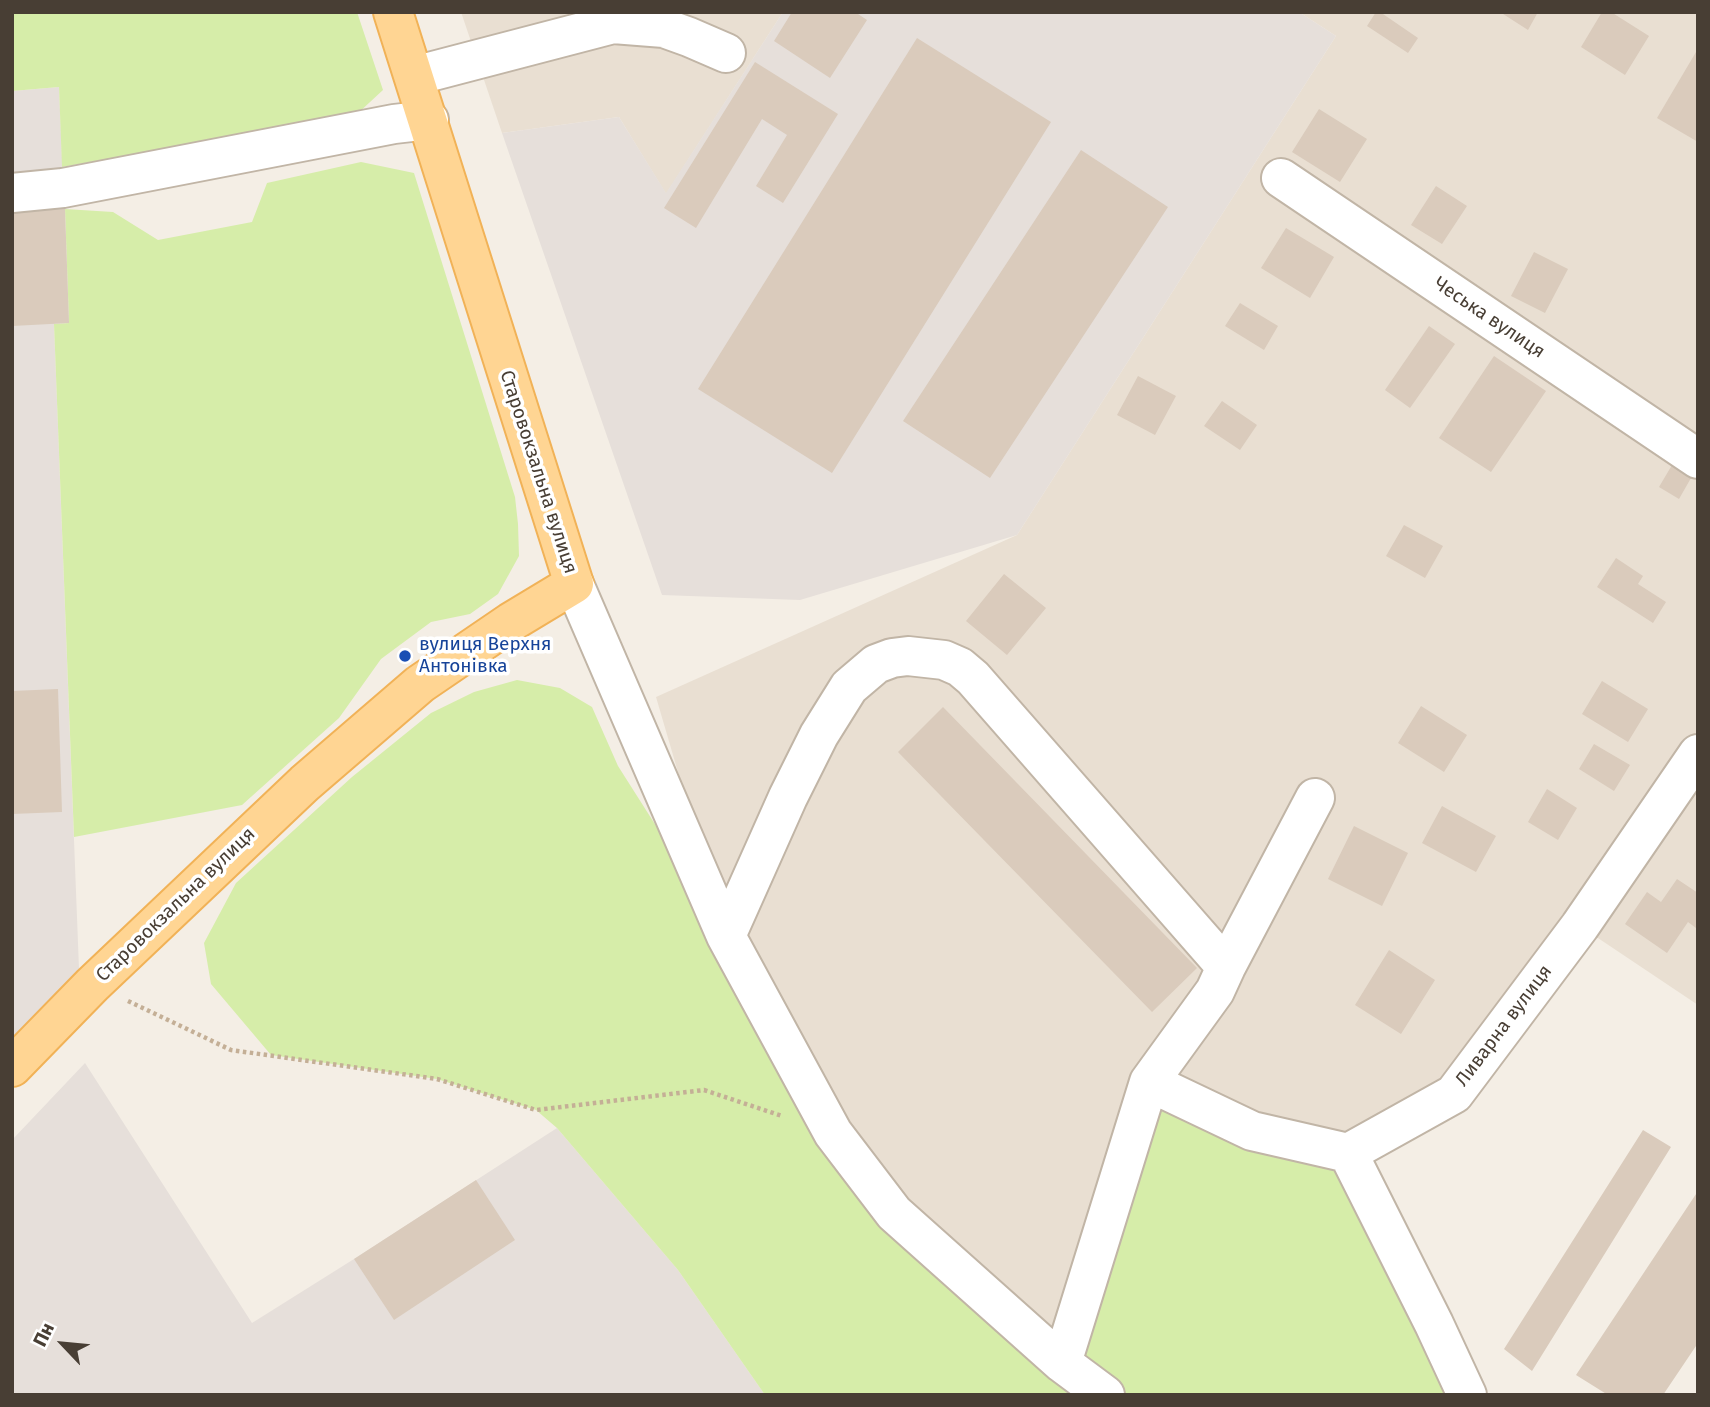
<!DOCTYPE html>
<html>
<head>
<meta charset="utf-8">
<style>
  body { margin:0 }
  #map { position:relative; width:1710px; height:1407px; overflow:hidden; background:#f4eee5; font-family:"Fira Sans",sans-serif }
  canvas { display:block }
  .frame { position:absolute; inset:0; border:14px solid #483e34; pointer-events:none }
  .north { position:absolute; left:28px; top:1309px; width:70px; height:70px; -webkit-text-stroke:5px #fff; paint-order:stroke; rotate:296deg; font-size:19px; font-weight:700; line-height:28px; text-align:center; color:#483e34 }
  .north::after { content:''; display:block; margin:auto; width:24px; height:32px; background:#483e34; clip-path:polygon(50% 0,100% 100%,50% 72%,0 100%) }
</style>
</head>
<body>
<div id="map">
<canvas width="1710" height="1407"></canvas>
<div class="frame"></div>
<div class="north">Пн</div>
</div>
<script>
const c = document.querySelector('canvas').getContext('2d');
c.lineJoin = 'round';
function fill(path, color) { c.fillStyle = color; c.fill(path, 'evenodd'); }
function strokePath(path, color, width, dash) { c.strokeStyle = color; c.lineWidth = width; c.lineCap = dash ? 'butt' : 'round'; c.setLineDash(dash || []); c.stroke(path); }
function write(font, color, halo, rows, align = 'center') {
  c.font = font + ' "Fira Sans",sans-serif'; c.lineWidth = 7; c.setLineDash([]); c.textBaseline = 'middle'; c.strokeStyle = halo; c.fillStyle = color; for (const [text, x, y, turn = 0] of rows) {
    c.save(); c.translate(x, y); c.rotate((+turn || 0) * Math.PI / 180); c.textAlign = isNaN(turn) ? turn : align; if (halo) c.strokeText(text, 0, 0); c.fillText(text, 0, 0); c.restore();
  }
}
const residential = new Path2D(`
  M 461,12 L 783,12 L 666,194 L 619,117 L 502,133 Z
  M 1299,12 L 1698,12 L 1698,1005 L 1580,926 L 1454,1094 L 1062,1363 L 894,1213 L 726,936 L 656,697 L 1017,535 L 1336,36 Z`);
const industrial = new Path2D(`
  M 783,12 L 1299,12 L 1336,36 L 1017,535 L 800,600 L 662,595 L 502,133 L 619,117 L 666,193 Z
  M 59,87 L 69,323 L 54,324 L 79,969 L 12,1046 L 12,91 Z
  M 85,1063 L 252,1323 L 354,1259 L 557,1128 L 678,1270 L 765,1395 L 12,1395 L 12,1140 Z`);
const green = new Path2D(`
  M 12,12 L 357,12 L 383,90 L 356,115 L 62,167 L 59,87 L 12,91 Z
  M 361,162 L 414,173 L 515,497 L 518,524 L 519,556 L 498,594 L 470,614 L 431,622 L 381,659 L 339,718 L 242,805 L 74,837 L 54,324 L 69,323 L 65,209 L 113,212 L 158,240 L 252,222 L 267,183 Z
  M 517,680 L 560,688 L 592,707 L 618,766 L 726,936 L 833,1133 L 1062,1363 L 1149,1082 L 1348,1153 L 1467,1395 L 765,1395 L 678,1270 L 557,1128 L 536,1110 L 437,1079 L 271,1055 L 211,984 L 204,943 L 236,883 L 352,777 L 431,713 L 474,692 Z`);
const building = new Path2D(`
  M 792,12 L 855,12 L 867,20 L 830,78 L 774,41 Z
  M 1376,12 L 1380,12 L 1418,38 L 1408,53 L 1367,26 Z
  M 1500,12 L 1538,12 L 1528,30 Z
  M 1602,12 L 1611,12 L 1649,36 L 1625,75 L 1581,47 Z
  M 917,38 L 1051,122 L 832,473 L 698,389 Z
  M 1696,52 L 1698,54 L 1698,142 L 1657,118 Z
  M 755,62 L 838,114 L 783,203 L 756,186 L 787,135 L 762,119 L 696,228 L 664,208 Z
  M 1319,109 L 1367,139 L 1340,182 L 1292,152 Z
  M 1081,150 L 1168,207 L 990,478 L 903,421 Z
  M 1436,186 L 1467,206 L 1442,244 L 1411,225 Z
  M 65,209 L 69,323 L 12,326 L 12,211 Z
  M 1286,228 L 1334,257 L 1310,298 L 1261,268 Z
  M 1534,252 L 1568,269 L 1545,313 L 1511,296 Z
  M 1240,303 L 1278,326 L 1264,350 L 1225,326 Z
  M 1429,326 L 1455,344 L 1410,408 L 1385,390 Z
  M 1494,356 L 1546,391 L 1491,472 L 1439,438 Z
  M 1138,376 L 1176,396 L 1155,435 L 1117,415 Z
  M 1222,401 L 1257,425 L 1240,450 L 1204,426 Z
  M 1675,460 L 1695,471 L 1679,499 L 1659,487 Z
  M 1404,525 L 1443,546 L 1425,578 L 1386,556 Z
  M 1616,558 L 1643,576 L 1638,584 L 1666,602 L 1653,623 L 1597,587 Z
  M 1004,574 L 1046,608 L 1007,655 L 966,621 Z
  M 1602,681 L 1648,709 L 1628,742 L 1582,714 Z
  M 58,689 L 62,812 L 12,814 L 12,691 Z
  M 1421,706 L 1467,735 L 1444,772 L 1398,743 Z
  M 943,707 L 1197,968 L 1152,1012 L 898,752 Z
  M 1594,744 L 1630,765 L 1614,791 L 1579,769 Z
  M 1547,789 L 1577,808 L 1558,840 L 1528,822 Z
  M 1442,806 L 1496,836 L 1476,872 L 1422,843 Z
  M 1354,826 L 1408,853 L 1382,906 L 1328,879 Z
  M 1677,879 L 1698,893 L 1698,926 L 1696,928 L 1688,922 L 1667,953 L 1625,924 L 1647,892 L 1661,902 Z
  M 1389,950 L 1435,980 L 1401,1034 L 1355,1005 Z
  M 1643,1130 L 1671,1147 L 1532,1371 L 1504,1349 Z
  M 476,1180 L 515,1240 L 394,1320 L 354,1259 Z
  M 1698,1191 L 1698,1343 L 1663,1395 L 1608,1395 L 1576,1375 Z`);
const path = new Path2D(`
  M 128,1001 L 231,1050 L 437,1079 L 536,1110 L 704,1090 L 782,1116`);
const minor = new Path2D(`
  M 414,76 L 613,24 L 664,28 L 689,37 L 726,53
  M 1281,178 L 1698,459
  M 12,193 L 63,188 L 394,124 L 429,120
  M 574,584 L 726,936 L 833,1133 L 894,1213 L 1062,1363 L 1105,1395
  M 726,936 L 788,797 L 819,735 L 849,687 L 876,664 L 892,658 L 908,656 L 944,660 L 960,667 L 973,678 L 1226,967 L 1215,991 L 1149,1082 L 1062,1363
  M 1226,967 L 1315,798
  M 1149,1082 L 1252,1131 L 1348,1153 L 1454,1094 L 1580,926 L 1698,754
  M 1348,1153 L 1434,1324 L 1467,1395`);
const major = new Path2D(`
  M 12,1067 L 92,985 L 305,783 L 420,684 L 511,622 L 574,584 L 393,12`);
const markers = [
  [405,656,7,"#1a4fb4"]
];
const streetNames = [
  ["Чеська вулиця",1489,318,34],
  ["Старовокзальна вулиця",538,472,72],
  ["Старовокзальна вулиця",176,905,-44],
  ["Ливарна вулиця",1504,1026,-53]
];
const transitNames = [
  ["вулиця Верхня",419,645],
  ["Антонівка",419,667]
];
fill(residential, '#e9dfd2');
fill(industrial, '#e6dfda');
fill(green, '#d6eda9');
fill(building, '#dacbbc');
strokePath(minor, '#c1b5a6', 42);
strokePath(major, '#f1b257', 42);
strokePath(path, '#c4af96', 4.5, [3.5, 3.5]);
strokePath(minor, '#fff', 38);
strokePath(major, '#ffd593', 38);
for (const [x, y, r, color] of markers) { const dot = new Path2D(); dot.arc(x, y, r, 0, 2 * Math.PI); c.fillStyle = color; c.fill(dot); strokePath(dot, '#fff', 2.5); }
write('19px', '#483e34', '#fff', streetNames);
write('19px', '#164399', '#fff', transitNames, 'left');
</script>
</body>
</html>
